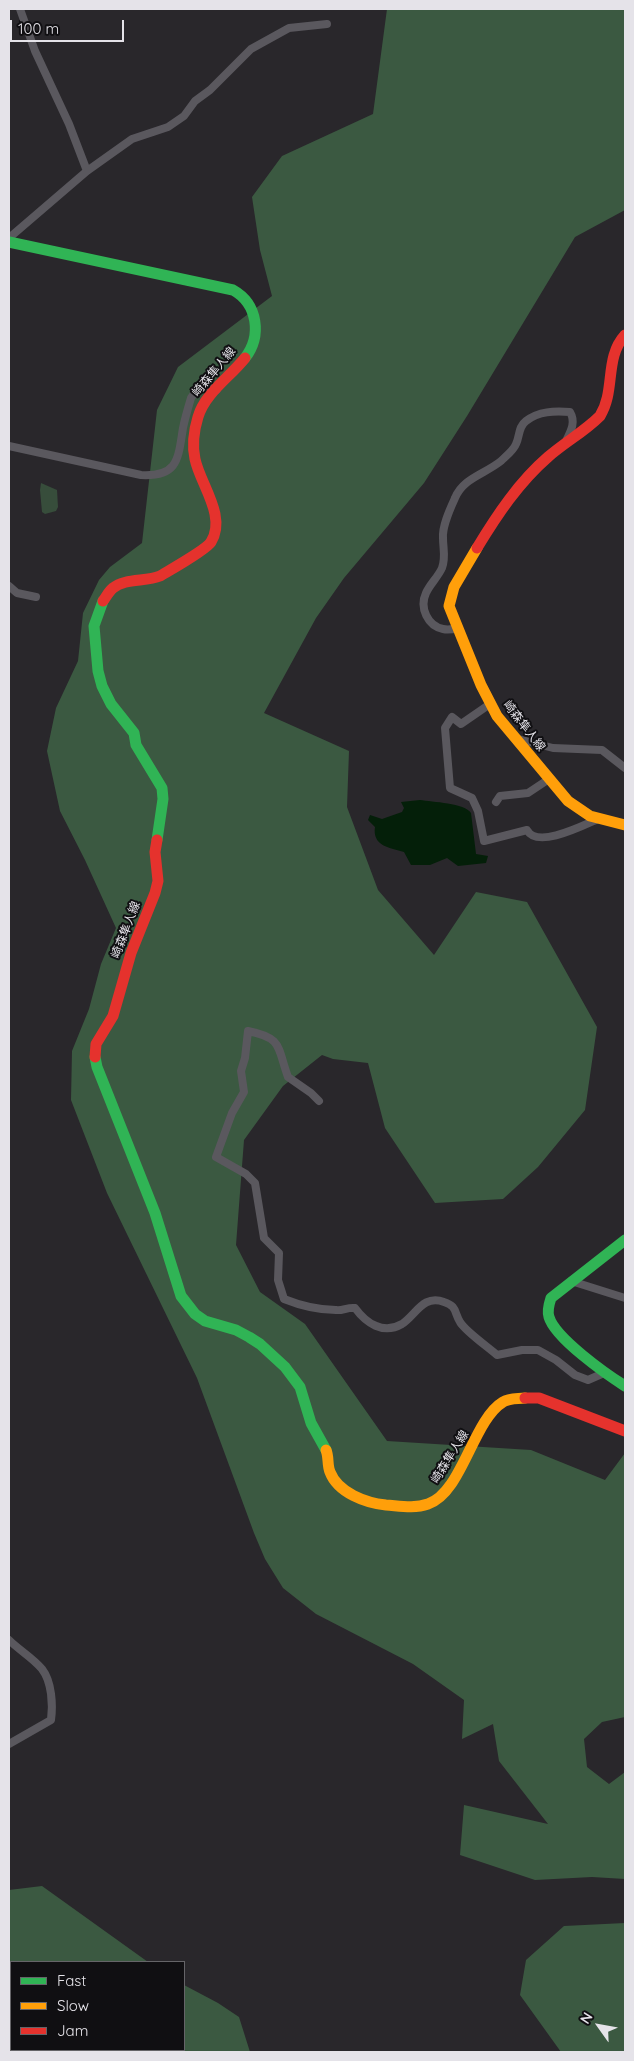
<!DOCTYPE html>
<html>
<head>
<meta charset="utf-8">
<style>
  body { margin:0 }
  #map { position:relative; width:634px; height:2061px; overflow:hidden; background:#29272b; font-family:Quicksand,sans-serif }
  canvas { display:block }
  .frame { position:absolute; inset:0; border:10px solid #e5e3e9; pointer-events:none }
  .legend { position:absolute; left:10px; top:1961px; width:175px; height:90px; box-sizing:border-box; background:#100f12; border:1px solid #656468; margin:0; padding:6px 9px; list-style:none; font-size:15px; color:#e5e3e9 }
  .legend li { display:flex; align-items:center; gap:10px; height:25px }
  .legend b { width:25px; border:1px solid #656468 }
  .north { position:absolute; left:574px; top:2001px; width:50px; height:50px; -webkit-text-stroke:4px #100f12; paint-order:stroke; rotate:302deg; font-size:14px; font-weight:700; line-height:20px; text-align:center; color:#e5e3e9 }
  .north::after { content:''; display:block; margin:auto; width:18px; height:22px; background:#e5e3e9; clip-path:polygon(50% 0,100% 100%,50% 72%,0 100%) }
  .scale { position:absolute; left:10px; top:20px; width:114px; height:22px; box-sizing:border-box; border:2px solid #e5e3e9; border-top:0; padding-left:6px; font-size:15px; line-height:18px; white-space:nowrap; color:#e5e3e9; -webkit-text-stroke:4px #100f12; paint-order:stroke }
</style>
</head>
<body>
<div id="map">
<canvas width="634" height="2061"></canvas>
<div class="frame"></div>
<ul class="legend">
<li><b style="height:6px;background:#30b455"></b>Fast</li>
<li><b style="height:6px;background:#ff9f0a"></b>Slow</li>
<li><b style="height:6px;background:#e5322d"></b>Jam</li>
</ul>
<div class="north">N</div>
<div class="scale">100 m</div>
</div>
<script>
const c = document.querySelector('canvas').getContext('2d');
c.lineJoin = 'round';
function fill(path, color) { c.fillStyle = color; c.fill(path, 'evenodd'); }
function strokePath(path, color, width, dash) { c.strokeStyle = color; c.lineWidth = width; c.lineCap = dash ? 'butt' : 'round'; c.setLineDash(dash || []); c.stroke(path); }
function write(font, color, halo, rows, align = 'center') {
  c.font = font + ' Quicksand,"Noto Sans JP",sans-serif'; c.lineWidth = 4; c.setLineDash([]); c.textBaseline = 'middle'; c.strokeStyle = halo; c.fillStyle = color; for (const [text, x, y, turn = 0] of rows) {
    c.save(); c.translate(x, y); c.rotate((+turn || 0) * Math.PI / 180); c.textAlign = isNaN(turn) ? turn : align; if (halo) c.strokeText(text, 0, 0); c.fillText(text, 0, 0); c.restore();
  }
}
const green = new Path2D(`
  M 41,483 L 57,490 L 58,507 L 56,511 L 45,514 L 42,512 L 40,490 Z`);
const forest = new Path2D(`
  M 387,9 L 625,9 L 625,210 L 575,237 L 467,416 L 424,483 L 344,578 L 316,618 L 264,713 L 349,751 L 347,807 L 378,890 L 434,955 L 476,892 L 527,902 L 597,1027 L 585,1110 L 538,1167 L 503,1199 L 435,1203 L 385,1128 L 368,1063 L 333,1059 L 322,1055 L 283,1086 L 244,1140 L 236,1245 L 260,1292 L 305,1324 L 387,1441 L 531,1450 L 605,1480 L 625,1453 L 625,1717 L 602,1722 L 584,1739 L 587,1767 L 609,1784 L 625,1772 L 625,1879 L 592,1877 L 535,1880 L 460,1855 L 464,1805 L 548,1824 L 499,1761 L 493,1724 L 462,1739 L 464,1700 L 413,1664 L 316,1614 L 283,1588 L 265,1559 L 254,1533 L 197,1378 L 107,1193 L 71,1100 L 72,1051 L 89,1009 L 101,964 L 116,928 L 85,860 L 60,811 L 47,751 L 56,708 L 78,661 L 83,613 L 99,580 L 110,567 L 142,543 L 157,410 L 178,367 L 272,296 L 260,250 L 252,197 L 282,156 L 373,114 Z
  M 42,1886 L 148,1962 L 11,1962 L 11,2050 L 184,2050 L 184,1985 L 218,2003 L 239,2017 L 250,2052 L 9,2052 L 9,1890 Z
  M 625,1923 L 625,2052 L 561,2052 L 520,1995 L 526,1960 L 564,1926 Z`);
const water = new Path2D(`
  M 420,800 C 432,802 465,803 471,813 L 476,854 L 488,856 L 486,863 L 458,866 L 447,858 L 430,865 L 411,865 L 404,852 C 390,848 372,846 375,827 L 368,820 L 370,815 L 382,819 L 402,812 L 404,808 L 401,802 Z`);
const street = new Path2D(`
  M 20,9 L 35,51 L 69,124 L 87,171
  M 9,238 L 87,171 L 132,139 L 168,127 L 184,116 L 195,101 L 210,90 L 251,49 L 289,28 L 327,24
  M 9,446 L 141,475 C 179,477 178,458 183,428 C 185,418 188,408 191,398 C 198,387 204,386 217,390
  M 9,586 L 17,593 L 36,597
  M 458,628 C 454,629 448,630 443,629 C 428,626 419,608 426,593 C 430,584 438,577 442,568 C 446,557 443,549 443,538 C 442,526 450,509 455,498 C 463,478 485,474 501,461 C 505,457 514,450 516,444 C 520,436 518,427 526,421 C 539,411 554,411 570,412 C 576,422 571,431 566,441
  M 490,704 L 461,724 L 452,717 L 445,728 L 450,788 L 472,798 L 478,811 L 484,841 L 527,830 C 537,849 582,826 598,819
  M 518,739 L 553,748 L 602,750 L 625,768
  M 496,802 L 500,796 L 528,793 L 549,779
  M 319,1101 L 311,1093 L 288,1077 C 277,1047 283,1038 248,1031 L 245,1058 L 241,1071 L 244,1092 L 232,1113 L 216,1157 L 246,1174 L 255,1183 L 264,1238 L 279,1253 L 278,1280 L 284,1299 C 299,1305 319,1310 336,1310 C 342,1311 348,1307 355,1308 C 366,1323 383,1335 402,1324 C 416,1315 423,1294 444,1302 C 457,1306 454,1312 460,1322 C 465,1331 488,1347 497,1355 L 522,1350 L 538,1350 L 556,1360 L 575,1375 L 588,1380 L 604,1373
  M 571,1281 L 625,1298
  M 9,1640 C 19,1650 33,1658 42,1669 C 52,1682 53,1705 51,1720 L 9,1744`);
const fast = new Path2D(`
  M 9,242 L 233,290 C 258,304 262,336 245,358
  M 103,601 L 94,626 L 98,671 L 102,686 L 111,704 L 134,733 L 136,745 L 162,788 L 163,799 L 157,840
  M 95,1057 L 97,1067 L 155,1213 L 181,1296 L 195,1314 L 205,1321 L 236,1330 L 249,1337 L 260,1344 L 285,1367 L 300,1387 L 311,1423 L 326,1450
  M 625,1240 L 551,1298 C 549,1304 547,1311 549,1317 C 555,1338 606,1374 625,1386`);
const slow = new Path2D(`
  M 477,548 L 454,587 L 449,606 L 481,685 L 497,716 L 568,801 L 590,816 L 625,825
  M 326,1450 C 329,1457 327,1465 330,1472 C 338,1493 366,1503 386,1505 C 400,1506 414,1509 428,1504 C 462,1493 473,1420 503,1402 C 509,1398 517,1399 525,1398`);
const jam = new Path2D(`
  M 477,548 C 497,515 519,482 548,457 C 565,442 584,432 600,416 C 616,390 604,358 625,335
  M 103,601 C 106,597 109,591 113,588 C 125,578 146,582 160,576 C 170,570 206,550 211,542 C 227,516 200,484 195,459 C 192,445 194,430 198,417 C 205,393 230,377 245,358
  M 95,1057 L 96,1044 L 113,1016 L 131,953 L 155,893 L 158,881 L 155,852 L 157,840
  M 525,1398 L 539,1398 L 625,1431`);
const streetNames = [
  ["崎森隼人線",214,372,-50],
  ["崎森隼人線",524,726,52],
  ["崎森隼人線",126,930,-69],
  ["崎森隼人線",450,1457,-58]
];
fill(green, '#374d3b');
fill(forest, '#3b5941');
fill(water, '#041f09');
strokePath(street, '#5a585e', 8);
strokePath(fast, '#30b455', 11);
strokePath(slow, '#ff9f0a', 11);
strokePath(jam, '#e5322d', 11);
write('12px', '#e5e3e9', '#100f12', streetNames);
</script>
</body>
</html>
